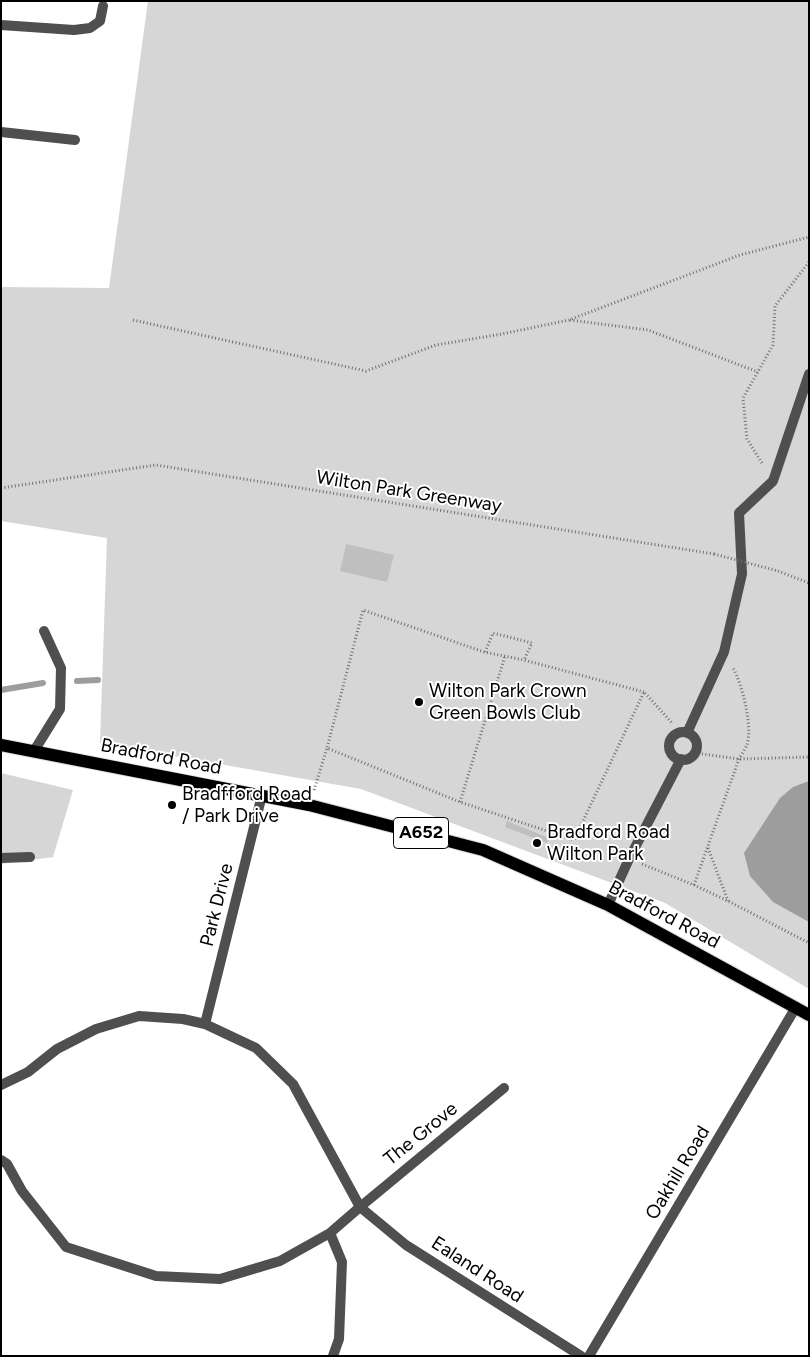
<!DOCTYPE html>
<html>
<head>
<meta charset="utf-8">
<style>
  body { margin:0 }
  #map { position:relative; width:810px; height:1357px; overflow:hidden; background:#fff; font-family:Figtree,sans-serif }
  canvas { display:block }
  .frame { position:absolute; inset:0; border:2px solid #000; pointer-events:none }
</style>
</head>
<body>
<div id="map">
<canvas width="810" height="1357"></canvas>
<div class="frame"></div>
</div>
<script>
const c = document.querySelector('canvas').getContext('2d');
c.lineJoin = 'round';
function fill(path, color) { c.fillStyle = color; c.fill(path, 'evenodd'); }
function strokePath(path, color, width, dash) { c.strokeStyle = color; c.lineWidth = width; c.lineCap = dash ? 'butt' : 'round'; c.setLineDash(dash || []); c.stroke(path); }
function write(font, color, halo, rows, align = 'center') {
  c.font = font + ' Figtree,sans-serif'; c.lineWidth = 4; c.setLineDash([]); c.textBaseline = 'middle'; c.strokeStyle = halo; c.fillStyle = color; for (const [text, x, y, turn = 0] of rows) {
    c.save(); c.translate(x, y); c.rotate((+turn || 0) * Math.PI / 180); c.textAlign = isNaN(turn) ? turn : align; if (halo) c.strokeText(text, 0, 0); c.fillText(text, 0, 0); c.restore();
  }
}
const green = new Path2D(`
  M 148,1 L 809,1 L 809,989 L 665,903 L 361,789 L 100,743 L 107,538 L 1,521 L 1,287 L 109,288 Z
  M 1,773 L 73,790 L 53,857 L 1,864 Z`);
const water = new Path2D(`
  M 809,781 L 809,922 L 773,902 L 750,876 L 744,853 L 780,798 L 793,787 Z`);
const stream = new Path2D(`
  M 77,681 L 98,680
  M 1,690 L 43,683`);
const building = new Path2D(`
  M 346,544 L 394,555 L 387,582 L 340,571 Z
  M 507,821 L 549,838 L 547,843 L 505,827 Z`);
const path = new Path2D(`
  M 133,320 L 366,371 L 436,345 L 502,334 L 569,320 L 740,255 L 809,237
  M 570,320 L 648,330 L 758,372
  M 762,463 L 747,439 L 743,398 L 773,345 L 775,306 L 809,262
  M 1,488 L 156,465 L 714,554
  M 778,571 L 809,583
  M 485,652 L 493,633 L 532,643 L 524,660
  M 644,692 L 524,660 L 484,652 L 363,610 L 327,748 L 460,802 L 574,840 L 644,692 L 673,724
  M 695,753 L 739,759 L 809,757
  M 314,790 L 327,748
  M 460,802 L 505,656
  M 708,848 L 728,901
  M 642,864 L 694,885 L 728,901 L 809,943
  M 694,885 L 739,759 C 742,754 745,749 747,745 C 753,726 742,684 733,668`);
const service = new Path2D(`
  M669 746a14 14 0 1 1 28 0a14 14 0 1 1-28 0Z
  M 687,733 L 724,652 L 742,574 L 739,513 L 773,481 L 809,374
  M 1,858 L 30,857
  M 608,905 L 629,859 L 681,759`);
const minor = new Path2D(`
  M 1,25 L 74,30 L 90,28 L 100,21 L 103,6
  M 1,132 L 75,140
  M 34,751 L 60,709 L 61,668 L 44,631
  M 205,1024 L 262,795
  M 1,1085 L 28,1072 L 57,1049 L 96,1029 L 139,1016 L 183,1019 L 205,1024 L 256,1048 L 293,1084 L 360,1207 L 406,1245 L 581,1356
  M 1,1160 L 7,1164 L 22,1191 L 66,1247 L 156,1276 L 220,1279 L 280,1261 L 330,1233 L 360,1207 L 504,1088
  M 330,1233 L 342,1262 L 339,1339 L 333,1356
  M 589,1356 L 796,1007`);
const primary = new Path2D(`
  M 1,745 L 309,805 L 483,850 L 608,905 L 809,1015`);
const pathBridge = new Path2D(`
  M 714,554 L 778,571`);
const markers = [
  [419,702,5,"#000"],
  [172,805,5,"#000"],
  [537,843,5,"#000"]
];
const shields = [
  [421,833,55]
];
const shieldNames = [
  ["A652",421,833]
];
const streetNames = [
  ["Wilton Park Greenway",409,492,9],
  ["Bradford Road",161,757,11],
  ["Park Drive",217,905,-76],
  ["Bradford Road",664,915,28],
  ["The Grove",421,1134,-39],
  ["Oakhill Road",678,1173,-59],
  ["Ealand Road",477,1270,33]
];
const poiNames = [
  ["Wilton Park Crown",429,691],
  ["Green Bowls Club",429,713],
  ["Bradfford Road",182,794],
  ["/ Park Drive",182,816],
  ["Bradford Road",547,832],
  ["Wilton Park",547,854]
];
fill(green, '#d6d6d6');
fill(water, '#9d9d9d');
strokePath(stream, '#9d9d9d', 6);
fill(building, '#bfbfbf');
strokePath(primary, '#dbdbdb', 14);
strokePath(path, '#717171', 3, [1, 2.5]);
strokePath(service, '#4f4f4f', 10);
strokePath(minor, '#4f4f4f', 10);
strokePath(primary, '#000', 12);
strokePath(pathBridge, '#717171', 3, [1, 2.5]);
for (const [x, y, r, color] of markers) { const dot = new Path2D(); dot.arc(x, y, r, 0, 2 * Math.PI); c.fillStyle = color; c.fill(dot); strokePath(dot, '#fff', 2); }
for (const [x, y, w] of shields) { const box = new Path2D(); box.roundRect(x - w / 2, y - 15.5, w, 31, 4); c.fillStyle = '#fff'; c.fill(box); strokePath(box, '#000', 1); }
write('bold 18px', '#000', null, shieldNames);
write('19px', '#000', '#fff', streetNames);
write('19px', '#000', '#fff', poiNames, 'left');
</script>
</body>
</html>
